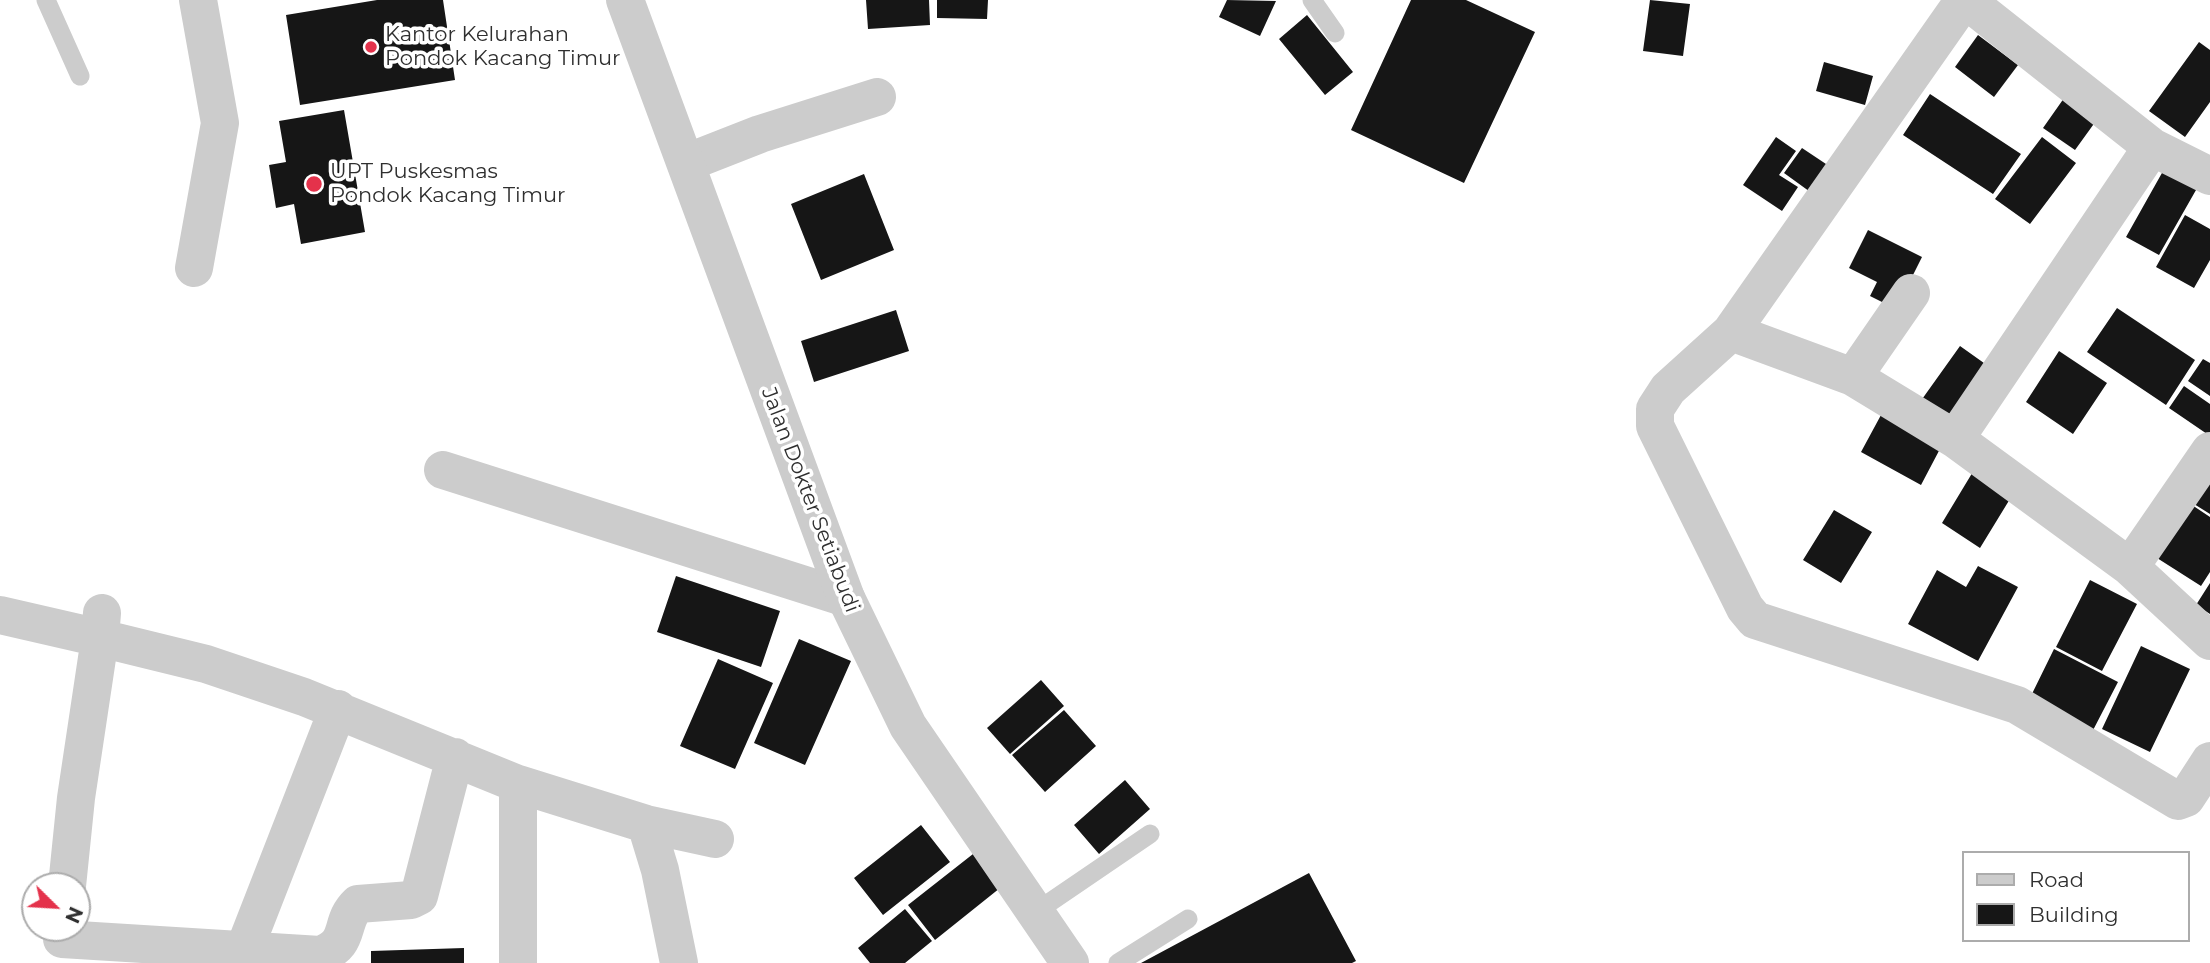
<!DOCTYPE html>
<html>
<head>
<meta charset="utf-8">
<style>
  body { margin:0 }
  #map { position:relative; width:2210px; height:963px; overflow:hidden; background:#fff; font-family:Montserrat,sans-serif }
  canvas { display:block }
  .legend { position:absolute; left:1962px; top:851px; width:228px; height:91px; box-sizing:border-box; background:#fff; border:2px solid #acacac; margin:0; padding:9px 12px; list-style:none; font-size:21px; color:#2f2f2f }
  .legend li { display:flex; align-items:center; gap:14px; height:35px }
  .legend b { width:35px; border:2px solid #acacac }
  .north { position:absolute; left:21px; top:872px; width:70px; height:70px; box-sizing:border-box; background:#fff; border:2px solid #acacac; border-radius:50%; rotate:114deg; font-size:19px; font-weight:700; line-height:28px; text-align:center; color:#2f2f2f }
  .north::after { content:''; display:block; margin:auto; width:24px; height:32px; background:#e4324b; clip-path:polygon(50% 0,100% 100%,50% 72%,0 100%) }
</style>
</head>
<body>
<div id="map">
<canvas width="2210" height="963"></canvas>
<ul class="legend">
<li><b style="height:9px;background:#ccc"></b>Road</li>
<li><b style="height:19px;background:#161616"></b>Building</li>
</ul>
<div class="north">N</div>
</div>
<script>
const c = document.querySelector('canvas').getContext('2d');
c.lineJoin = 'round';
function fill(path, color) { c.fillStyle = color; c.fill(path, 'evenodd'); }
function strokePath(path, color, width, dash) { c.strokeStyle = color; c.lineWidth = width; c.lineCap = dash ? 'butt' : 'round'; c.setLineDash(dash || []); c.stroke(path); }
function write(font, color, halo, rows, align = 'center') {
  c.font = font + ' Montserrat,sans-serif'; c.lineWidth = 7; c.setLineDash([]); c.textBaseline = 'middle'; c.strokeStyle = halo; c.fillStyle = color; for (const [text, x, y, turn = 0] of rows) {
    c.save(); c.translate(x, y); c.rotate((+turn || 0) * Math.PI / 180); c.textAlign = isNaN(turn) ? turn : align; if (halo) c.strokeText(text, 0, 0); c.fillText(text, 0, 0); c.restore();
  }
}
const building = new Path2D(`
  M 377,0 L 443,0 L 455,80 L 300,105 L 286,15 Z
  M 866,0 L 929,0 L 930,25 L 868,29 Z
  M 937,0 L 988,0 L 987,19 L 937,18 Z
  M 1227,0 L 1276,1 L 1260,36 L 1219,17 Z
  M 1411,0 L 1466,0 L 1535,32 L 1464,183 L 1351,130 Z
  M 1650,0 L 1690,4 L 1683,56 L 1643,51 Z
  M 1307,15 L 1353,72 L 1325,95 L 1279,39 Z
  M 1978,35 L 2018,65 L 1994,97 L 1955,67 Z
  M 2199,42 L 2210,50 L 2210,102 L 2185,137 L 2149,111 Z
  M 1824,62 L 1873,76 L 1865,105 L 1816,91 Z
  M 2069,91 L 2101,114 L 2075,150 L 2043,128 Z
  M 1930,94 L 2021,154 L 1993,194 L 1903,135 Z
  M 344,110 L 365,232 L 301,244 L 294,204 L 276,208 L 269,165 L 286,162 L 279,121 Z
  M 1776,137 L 1796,151 L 1779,175 L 1798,187 L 1782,211 L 1743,185 Z
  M 2042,137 L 2076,163 L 2030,224 L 1995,199 Z
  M 1802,148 L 1832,168 L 1813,194 L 1784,173 Z
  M 2167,164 L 2200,183 L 2159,255 L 2126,237 Z
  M 864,174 L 894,250 L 821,280 L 791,204 Z
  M 2185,215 L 2210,229 L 2210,260 L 2194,288 L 2156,267 Z
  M 1868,230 L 1922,257 L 1896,309 L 1870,296 L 1877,282 L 1849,268 Z
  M 2117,308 L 2195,360 L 2166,405 L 2087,352 Z
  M 896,310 L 909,351 L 814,382 L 801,341 Z
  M 1960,346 L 1998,373 L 1959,429 L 1920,402 Z
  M 2059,351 L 2107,383 L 2073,434 L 2026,402 Z
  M 2203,359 L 2210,363 L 2210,396 L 2188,381 Z
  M 2184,386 L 2210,404 L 2210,436 L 2169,408 Z
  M 1881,415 L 1941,447 L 1921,485 L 1861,452 Z
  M 1974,470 L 2013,494 L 1980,548 L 1942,523 Z
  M 2210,479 L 2210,514 L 2194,504 Z
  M 2192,505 L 2210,517 L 2210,572 L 2201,586 L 2157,558 Z
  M 1834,510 L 1872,532 L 1841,583 L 1803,560 Z
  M 1978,566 L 2018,587 L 1978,661 L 1908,624 L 1937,570 L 1966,587 Z
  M 676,576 L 780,611 L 761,667 L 657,632 Z
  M 2090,580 L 2137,604 L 2102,671 L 2056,647 Z
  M 2210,583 L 2210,614 L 2196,605 Z
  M 799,639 L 851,661 L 805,765 L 754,743 Z
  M 2141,646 L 2190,669 L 2150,752 L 2102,729 Z
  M 2054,649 L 2118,682 L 2090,736 L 2027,704 Z
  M 718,659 L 773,683 L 735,769 L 680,746 Z
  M 1041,680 L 1064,706 L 1010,754 L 987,728 Z
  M 1064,710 L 1096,746 L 1045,792 L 1012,755 Z
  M 1125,780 L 1150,809 L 1099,854 L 1074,825 Z
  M 921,825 L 950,862 L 883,915 L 854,878 Z
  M 973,854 L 1000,888 L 935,940 L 908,905 Z
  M 1309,873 L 1356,961 L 1352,963 L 1141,963 Z
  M 905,909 L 932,941 L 905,963 L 870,963 L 858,948 Z
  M 464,948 L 464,963 L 371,963 L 371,951 Z`);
const service = new Path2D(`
  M 46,0 L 80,76
  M 1312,0 L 1335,33
  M 1037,911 L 1150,834
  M 1118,963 L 1188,919`);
const minor = new Path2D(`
  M 1964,0 L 1731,332 L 1668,389 L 1655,409 L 1655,426 L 1745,608 L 1755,620 L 2017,705 L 2178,801 L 2186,798 L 2210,761
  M 2152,147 L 2210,176
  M 686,163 L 760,134 L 877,97
  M 194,268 L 220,123 L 198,0
  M 1731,332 L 1853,377 L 1955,439 L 2130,567 L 2210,641
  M 1853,377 L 1911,293
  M 1955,439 L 2152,147 L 1966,0
  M 443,470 L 846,598
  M 2130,567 L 2210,451
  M 0,615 L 100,638 L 102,613
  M 646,824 L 660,870 L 679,963
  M 67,886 L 76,798 L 100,638 L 206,664 L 304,697 L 518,784 L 646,824 L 715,839
  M 62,939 L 320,955 C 353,943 338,923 358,904 L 411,900 L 419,896 L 455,757
  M 244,950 L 338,709
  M 518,963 L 518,784`);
const tertiary = new Path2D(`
  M 625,0 L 846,598 L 908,726 L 1070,963`);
const markers = [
  [371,47,7,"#e4324b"],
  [314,184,9,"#e4324b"]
];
const poiNames = [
  ["Kantor Kelurahan",385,35],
  ["Pondok Kacang Timur",385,59],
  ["UPT Puskesmas",330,172],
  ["Pondok Kacang Timur",330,196]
];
const streetNames = [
  ["Jalan Dokter Setiabudi",810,500,69]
];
fill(building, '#161616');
strokePath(service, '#ccc', 19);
strokePath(minor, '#ccc', 38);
strokePath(tertiary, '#ccc', 38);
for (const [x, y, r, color] of markers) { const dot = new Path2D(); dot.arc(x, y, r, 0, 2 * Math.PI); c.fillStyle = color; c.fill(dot); strokePath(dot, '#fff', 2.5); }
write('21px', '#2f2f2f', '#fff', poiNames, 'left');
write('21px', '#2f2f2f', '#fff', streetNames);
</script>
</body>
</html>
